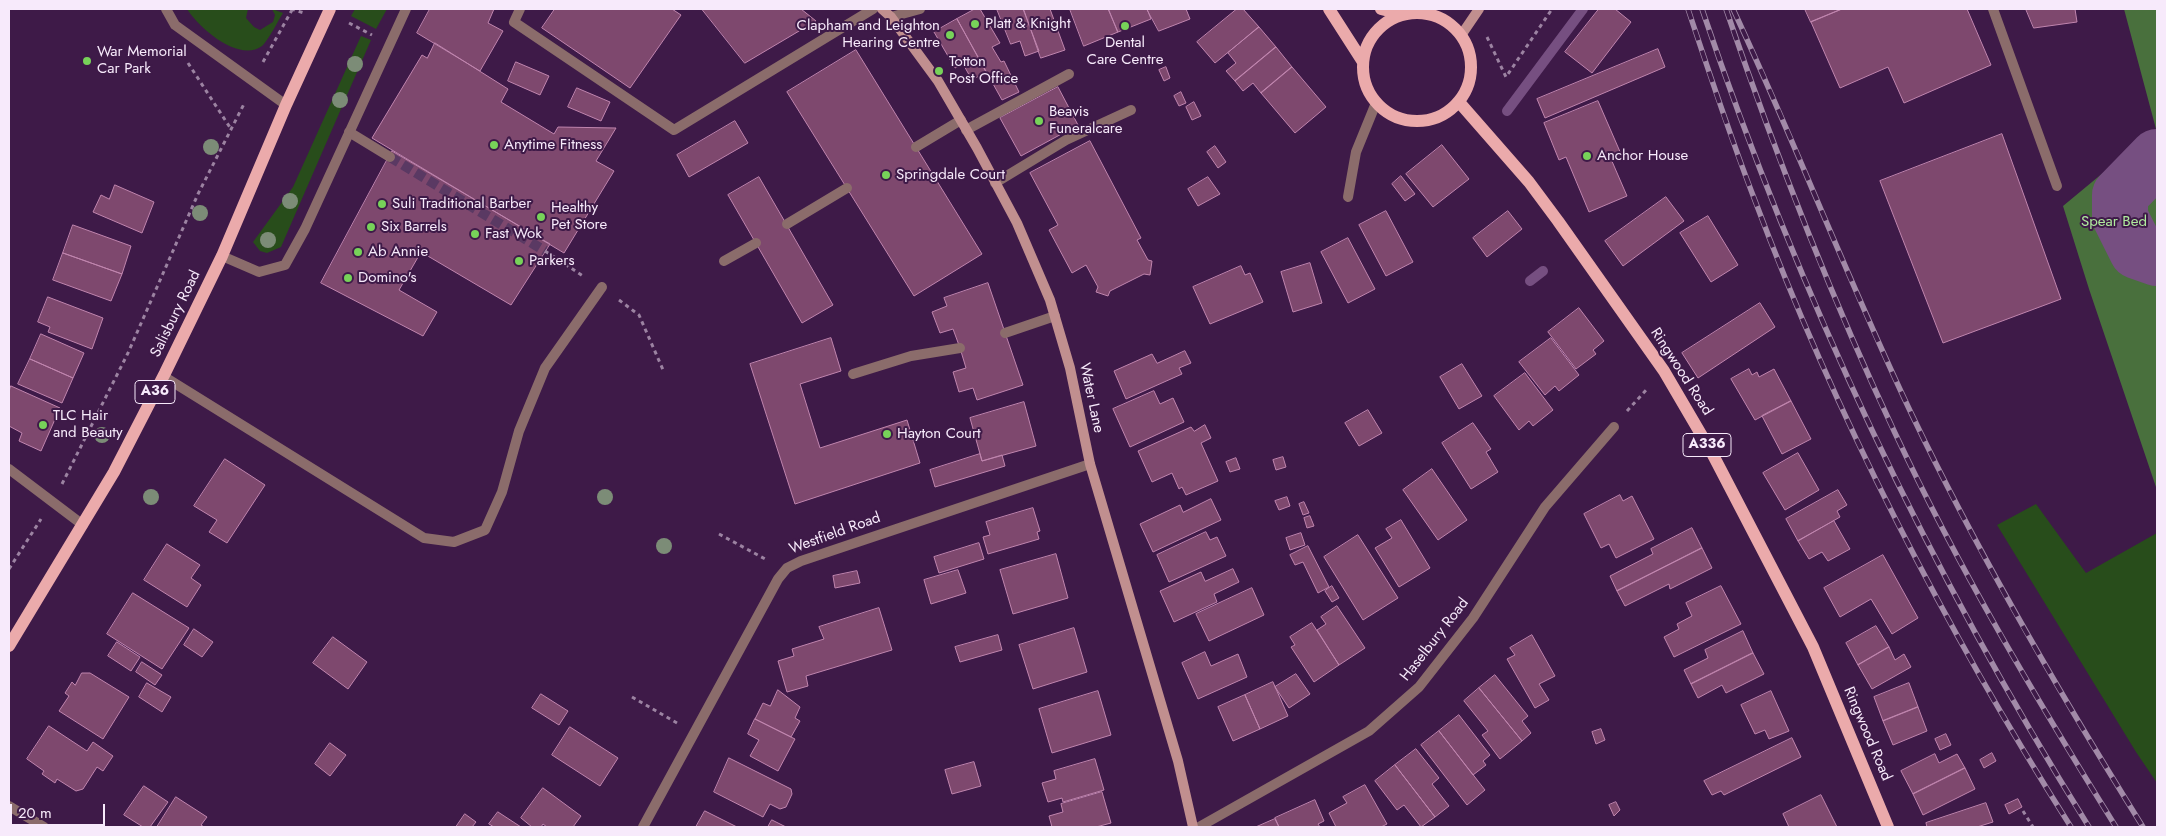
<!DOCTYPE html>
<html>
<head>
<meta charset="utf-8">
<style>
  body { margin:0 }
  #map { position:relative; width:2166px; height:836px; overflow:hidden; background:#3e1a48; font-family:Jost,sans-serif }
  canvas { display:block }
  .frame { position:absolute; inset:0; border:10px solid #f7eafb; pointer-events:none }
  .scale { position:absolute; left:10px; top:804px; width:95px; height:22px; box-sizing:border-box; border:2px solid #f7eafb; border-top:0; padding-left:6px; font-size:15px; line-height:18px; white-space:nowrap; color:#f7eafb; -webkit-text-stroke:4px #3e1a48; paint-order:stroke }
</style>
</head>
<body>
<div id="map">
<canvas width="2166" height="836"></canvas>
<div class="frame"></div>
<div class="scale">20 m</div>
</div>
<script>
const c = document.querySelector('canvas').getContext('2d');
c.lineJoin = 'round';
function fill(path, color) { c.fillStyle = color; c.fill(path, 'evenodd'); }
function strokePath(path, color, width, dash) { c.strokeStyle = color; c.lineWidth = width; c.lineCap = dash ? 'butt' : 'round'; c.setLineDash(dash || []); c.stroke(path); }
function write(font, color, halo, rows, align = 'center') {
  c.font = font + ' Jost,sans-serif'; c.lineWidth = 4; c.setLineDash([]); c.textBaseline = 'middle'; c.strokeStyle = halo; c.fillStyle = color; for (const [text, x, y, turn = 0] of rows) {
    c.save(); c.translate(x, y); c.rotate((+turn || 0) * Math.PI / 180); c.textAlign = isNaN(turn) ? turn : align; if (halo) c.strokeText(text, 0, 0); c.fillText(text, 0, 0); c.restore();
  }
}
const green = new Path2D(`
  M 187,9 L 248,9 L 246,18 L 254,27 L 260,30 L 273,22 L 275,15 L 272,9 L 283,13 C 278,21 268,41 262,46 C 239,63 199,28 187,9 Z
  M 355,9 L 387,9 L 376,29 L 351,16 Z
  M 361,36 L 371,40 L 281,247 L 267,253 L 260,251 L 253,242 L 293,187 Z
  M 2036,504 L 2086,573 L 2157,533 L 2157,783 L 2136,752 L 1997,525 Z`);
const forest = new Path2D(`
  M 2124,9 L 2157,9 L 2157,490 L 2089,289 L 2063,206 L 2156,129 Z`);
const stream = new Path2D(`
  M 1507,111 L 1583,9
  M 1530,281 L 1543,271`);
const river = new Path2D(`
  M 2157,157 L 2120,195 L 2120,217 L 2137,251 L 2157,258`);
const building = new Path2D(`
  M 430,9 L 494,9 L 488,23 L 503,31 L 480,71 L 417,33 Z
  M 555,9 L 672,9 L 681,15 L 630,88 L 542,28 Z
  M 702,9 L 801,9 L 816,21 L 745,63 Z
  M 975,9 L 980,9 L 1000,43 L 992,47 L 1001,62 L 1004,61 L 1019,92 L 1002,100 L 957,19 Z
  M 997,9 L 1023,9 L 1039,51 L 1025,56 L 1020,41 L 1011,44 Z
  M 1024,9 L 1050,9 L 1065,50 L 1041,58 Z
  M 1070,9 L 1108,9 L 1118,32 L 1084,46 Z
  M 1109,9 L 1147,9 L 1151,19 L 1118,32 Z
  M 1147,9 L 1186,9 L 1190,19 L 1159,31 Z
  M 1237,9 L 1243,9 L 1259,27 L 1215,63 L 1197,42 Z
  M 1599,9 L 1615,9 L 1631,22 L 1592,73 L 1565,52 Z
  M 1805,9 L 1842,9 L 1811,22 Z
  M 1842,9 L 1967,9 L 1991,65 L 1904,103 L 1888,67 L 1840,88 L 1811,22 Z
  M 2026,9 L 2075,9 L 2077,22 L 2034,28 Z
  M 957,19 L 986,72 L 972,80 L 963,64 L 955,68 L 934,32 Z
  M 1259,27 L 1276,47 L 1235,81 L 1226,71 L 1236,63 L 1228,53 Z
  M 435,43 L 508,89 L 501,102 L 554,134 L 558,127 L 616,128 L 596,161 L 614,171 L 564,253 L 372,138 L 422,55 L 427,58 Z
  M 1276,47 L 1292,67 L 1261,93 L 1253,83 L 1243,91 L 1235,81 Z
  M 1658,49 L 1665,67 L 1545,118 L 1537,99 Z
  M 856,50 L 982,254 L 914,296 L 787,92 Z
  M 516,62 L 549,76 L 540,95 L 508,81 Z
  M 1166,67 L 1170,78 L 1164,81 L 1159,70 Z
  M 1292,67 L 1326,107 L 1295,133 L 1261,93 Z
  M 1058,87 L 1078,125 L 1021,156 L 1000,118 Z
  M 577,88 L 610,102 L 601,121 L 568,107 Z
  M 1181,92 L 1186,103 L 1179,106 L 1174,96 Z
  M 1598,101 L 1621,154 L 1611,159 L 1627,196 L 1589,212 L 1566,157 L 1559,160 L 1544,123 Z
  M 1194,102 L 1201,116 L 1192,120 L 1186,107 Z
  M 735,121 L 748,143 L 689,177 L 677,155 Z
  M 2002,134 L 2061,299 L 1943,343 L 1880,181 Z
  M 1090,141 L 1141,238 L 1137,240 L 1148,260 L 1152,261 L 1150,275 L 1144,274 L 1110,291 L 1108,296 L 1096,292 L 1098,287 L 1086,265 L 1072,273 L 1049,230 L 1058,225 L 1030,173 Z
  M 1442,145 L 1469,179 L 1433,207 L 1406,174 Z
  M 1215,146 L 1226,162 L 1218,168 L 1207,152 Z
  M 392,151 L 550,244 L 511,305 L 421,252 L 399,290 L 437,312 L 423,336 L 321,283 Z
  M 1401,176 L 1415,194 L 1405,201 L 1392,184 Z
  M 759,177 L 833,305 L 802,323 L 728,195 Z
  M 1208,177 L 1220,194 L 1198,206 L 1188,189 Z
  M 115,185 L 154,202 L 142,233 L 93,212 L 101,195 L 109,199 Z
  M 1666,197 L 1684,221 L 1623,266 L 1605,241 Z
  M 1386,211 L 1413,262 L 1386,276 L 1359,225 Z
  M 1508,211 L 1522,229 L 1487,257 L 1473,238 Z
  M 1708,216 L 1738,265 L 1711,282 L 1680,233 Z
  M 73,225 L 131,246 L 122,274 L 63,253 Z
  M 1348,238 L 1375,289 L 1348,303 L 1321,252 Z
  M 63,253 L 122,274 L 111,301 L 53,280 Z
  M 1310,263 L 1322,303 L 1293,312 L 1281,272 Z
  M 1241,266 L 1245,275 L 1250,273 L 1263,302 L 1210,324 L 1193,287 Z
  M 988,283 L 1023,385 L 977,400 L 973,388 L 959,392 L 953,372 L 966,368 L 960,348 L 953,329 L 940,333 L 932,312 L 947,306 L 944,298 Z
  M 48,297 L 103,318 L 92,349 L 48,332 L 50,327 L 38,322 Z
  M 1760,303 L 1775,327 L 1698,378 L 1682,353 Z
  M 1579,308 L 1604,341 L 1593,350 L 1596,354 L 1576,369 L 1548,332 Z
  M 41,334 L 84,353 L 73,378 L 30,359 Z
  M 831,338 L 841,371 L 800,384 L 820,448 L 907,420 L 920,463 L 795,504 L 750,364 Z
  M 1551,338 L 1579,375 L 1559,391 L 1555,386 L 1545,395 L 1519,362 Z
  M 1185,351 L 1191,363 L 1179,368 L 1182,374 L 1126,399 L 1114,371 L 1152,354 L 1157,363 Z
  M 30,359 L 73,378 L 62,403 L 18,384 Z
  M 1462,364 L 1482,396 L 1459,409 L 1440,377 Z
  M 1749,369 L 1752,375 L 1757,372 L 1759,377 L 1774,369 L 1791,401 L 1755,420 L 1731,379 Z
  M 1525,373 L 1553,410 L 1533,426 L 1529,421 L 1519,430 L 1494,396 Z
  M 11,386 L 60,408 L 41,451 L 19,441 L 22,433 L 9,426 L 9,392 Z
  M 1154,391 L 1160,404 L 1173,398 L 1184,422 L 1130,447 L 1113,409 Z
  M 1791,401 L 1811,439 L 1782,454 L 1762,416 Z
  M 1024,402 L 1036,446 L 982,461 L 970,418 Z
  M 1368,410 L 1382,433 L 1359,446 L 1345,423 Z
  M 1473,423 L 1491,449 L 1486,452 L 1498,472 L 1471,489 L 1442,443 Z
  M 1205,425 L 1211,438 L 1201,443 L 1218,481 L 1186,495 L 1182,487 L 1179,489 L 1172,473 L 1152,482 L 1138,451 L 1191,427 L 1194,431 Z
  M 1798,453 L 1819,490 L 1785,510 L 1763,473 Z
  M 980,454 L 982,461 L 1002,455 L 1005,466 L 935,487 L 930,470 Z
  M 1283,457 L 1286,467 L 1276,470 L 1273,460 Z
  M 1236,458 L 1240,469 L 1230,472 L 1226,462 Z
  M 225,459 L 265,485 L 227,543 L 209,532 L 217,520 L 194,506 Z
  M 1432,469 L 1467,520 L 1438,540 L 1403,490 Z
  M 1838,490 L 1847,505 L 1837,511 L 1840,517 L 1798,541 L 1786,519 Z
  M 1620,495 L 1623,501 L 1632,496 L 1654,539 L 1616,558 L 1609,544 L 1601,548 L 1584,514 Z
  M 1287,497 L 1290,506 L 1279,510 L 1275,501 Z
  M 1211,499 L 1221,520 L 1153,552 L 1140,524 L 1180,505 L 1183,512 Z
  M 1304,502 L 1309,513 L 1303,515 L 1299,504 Z
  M 1033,508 L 1040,531 L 1037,532 L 1039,539 L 988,554 L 983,537 L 990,535 L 986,522 Z
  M 1310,516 L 1314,526 L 1307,528 L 1304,518 Z
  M 1401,520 L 1430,568 L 1399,587 L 1375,548 L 1392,538 L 1386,529 Z
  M 1834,521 L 1850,549 L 1828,561 L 1822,552 L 1809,559 L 1798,541 Z
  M 1692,528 L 1702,548 L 1617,591 L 1610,576 L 1653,554 L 1651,549 Z
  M 1206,532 L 1210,540 L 1217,537 L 1226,556 L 1169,582 L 1157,555 Z
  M 1301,533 L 1305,545 L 1290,550 L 1286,538 Z
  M 1358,535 L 1398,598 L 1363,620 L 1324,557 Z
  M 979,543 L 984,559 L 939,573 L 934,557 Z
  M 167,544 L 200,565 L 191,578 L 201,585 L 187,607 L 144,580 Z
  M 1308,546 L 1329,587 L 1318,593 L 1303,562 L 1295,565 L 1290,555 Z
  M 1702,548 L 1712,568 L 1670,589 L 1669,584 L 1625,606 L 1617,591 Z
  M 1056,554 L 1068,598 L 1013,614 L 1000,570 Z
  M 1883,555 L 1918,618 L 1892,634 L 1871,599 L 1840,617 L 1824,588 Z
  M 1233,569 L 1239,582 L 1214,594 L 1217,602 L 1174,622 L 1160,591 L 1201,572 L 1205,581 Z
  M 958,570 L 966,593 L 931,604 L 924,580 Z
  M 857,571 L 860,583 L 835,588 L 833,576 Z
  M 1332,586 L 1339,598 L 1332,602 L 1325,591 Z
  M 1721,586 L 1741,624 L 1674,657 L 1664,637 L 1679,629 L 1677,624 L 1692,616 L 1686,603 Z
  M 1252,588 L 1264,615 L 1209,641 L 1196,614 Z
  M 133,593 L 189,628 L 162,669 L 107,634 Z
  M 1337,606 L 1365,648 L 1339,665 L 1317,630 L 1326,624 L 1321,617 Z
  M 879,608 L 892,650 L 806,676 L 808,686 L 787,692 L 778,661 L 794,656 L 792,649 L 824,639 L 819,627 Z
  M 1312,623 L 1339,665 L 1314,682 L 1291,647 L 1295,645 L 1290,637 Z
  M 1876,626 L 1889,647 L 1858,665 L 1846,643 Z
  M 1074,628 L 1087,672 L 1033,689 L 1019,645 Z
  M 194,629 L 213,642 L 202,657 L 184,645 Z
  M 1743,631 L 1753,653 L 1691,684 L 1684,670 L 1708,658 L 1705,650 Z
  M 998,635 L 1002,650 L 960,662 L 955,647 Z
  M 1532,635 L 1555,676 L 1539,684 L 1549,700 L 1535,708 L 1507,659 L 1515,655 L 1510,648 Z
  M 333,637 L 367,662 L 348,689 L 313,663 Z
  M 117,642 L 140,657 L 131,671 L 108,656 Z
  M 1889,647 L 1895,660 L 1904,654 L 1911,667 L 1872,689 L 1858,665 Z
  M 1205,652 L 1211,666 L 1238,654 L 1247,677 L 1198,699 L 1182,663 Z
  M 1753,653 L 1764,674 L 1726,693 L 1722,685 L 1698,698 L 1691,684 Z
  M 142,662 L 162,675 L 155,685 L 136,672 Z
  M 82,673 L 90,673 L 129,697 L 103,739 L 59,711 L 69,696 L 65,693 L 72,682 L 75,685 Z
  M 1296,674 L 1310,694 L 1289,708 L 1275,687 Z
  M 1495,675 L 1528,716 L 1522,721 L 1531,733 L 1522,741 L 1479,688 Z
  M 1273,682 L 1288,716 L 1260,729 L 1245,695 Z
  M 147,683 L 171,697 L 162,712 L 139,697 Z
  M 1909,683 L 1918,707 L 1883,721 L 1874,697 Z
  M 1479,688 L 1522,741 L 1500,759 L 1482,735 L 1488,731 L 1464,701 Z
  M 778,690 L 800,707 L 795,718 L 800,721 L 791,737 L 755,719 L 763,703 L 770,706 Z
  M 1098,691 L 1111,735 L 1052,753 L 1039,709 Z
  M 1771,691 L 1789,731 L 1769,739 L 1765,730 L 1755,734 L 1741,705 Z
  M 541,694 L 568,711 L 559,725 L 532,708 Z
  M 1245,695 L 1260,729 L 1233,741 L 1218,707 Z
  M 1918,707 L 1927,731 L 1893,745 L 1883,721 Z
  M 1459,715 L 1490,755 L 1483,761 L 1486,765 L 1473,775 L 1439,731 Z
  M 755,719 L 795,739 L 778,771 L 750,756 L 759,740 L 748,734 Z
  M 49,726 L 87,751 L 93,742 L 113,756 L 103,771 L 97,767 L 83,789 L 76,791 L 57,779 L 55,783 L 42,774 L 44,771 L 27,759 Z
  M 570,727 L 618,758 L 600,786 L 552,755 Z
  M 1601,729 L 1605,740 L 1596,744 L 1592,732 Z
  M 1439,731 L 1485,790 L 1467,805 L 1421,745 Z
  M 1946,734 L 1951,745 L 1940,750 L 1935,739 Z
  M 1792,738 L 1801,757 L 1724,795 L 1721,791 L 1712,795 L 1704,781 Z
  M 330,743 L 346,755 L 330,776 L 315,764 Z
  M 1416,749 L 1439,778 L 1432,784 L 1449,806 L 1435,817 L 1395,765 Z
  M 1992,753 L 1996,761 L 1984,768 L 1980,760 Z
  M 1935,754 L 1939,763 L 1957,754 L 1965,768 L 1913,794 L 1901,771 Z
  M 729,758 L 791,789 L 792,794 L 786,807 L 780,809 L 770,804 L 763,817 L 714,792 Z
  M 1095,759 L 1104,790 L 1063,802 L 1062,798 L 1048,802 L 1042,783 L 1056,779 L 1054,771 Z
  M 974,762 L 981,786 L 952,794 L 945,770 Z
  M 1395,765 L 1435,817 L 1421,827 L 1404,805 L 1397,810 L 1375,781 Z
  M 1965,768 L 1975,789 L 1923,815 L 1913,794 Z
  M 1365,785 L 1387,824 L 1381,827 L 1336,827 L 1329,813 L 1347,803 L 1343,797 Z
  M 144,786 L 168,802 L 150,827 L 143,827 L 124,815 Z
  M 543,788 L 581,816 L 573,827 L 547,827 L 543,824 L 541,827 L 532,827 L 521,818 Z
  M 1102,792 L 1111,823 L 1096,827 L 1052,827 L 1049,816 L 1063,812 L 1061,804 Z
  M 1821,795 L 1837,827 L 1789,827 L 1783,814 Z
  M 176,797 L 207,817 L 201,825 L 204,827 L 157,827 Z
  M 2018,799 L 2022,807 L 2009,814 L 2005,805 Z
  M 1315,800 L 1324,821 L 1318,824 L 1320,827 L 1279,827 L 1275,818 Z
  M 1616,802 L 1620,810 L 1614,816 L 1609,805 Z
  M 1986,803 L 1993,822 L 1977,827 L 1927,827 L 1926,823 Z
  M 705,811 L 737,827 L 696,827 Z
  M 498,812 L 521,827 L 494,827 L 489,824 Z
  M 465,814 L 476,822 L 472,827 L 456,827 Z
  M 1275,819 L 1279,827 L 1256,827 Z
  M 772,820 L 786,827 L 768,827 Z`);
const streetTunnel = new Path2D(`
  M 390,157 L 545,251`);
const path = new Path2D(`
  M 291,9 L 304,13
  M 349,23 L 372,35
  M 1487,37 L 1506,77 L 1552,9
  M 263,62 L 292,10
  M 188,63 L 231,129
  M 545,251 L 583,276
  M 619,300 L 639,315 L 664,372
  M 1627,411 L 1648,388
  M 62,484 L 128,353 L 198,194 L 245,102
  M 719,534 L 767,560
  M 9,569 L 41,519
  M 632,697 L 677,723
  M 2023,811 L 2033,827`);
const lane = new Path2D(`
  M 166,9 L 175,25 L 286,105
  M 520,9 L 514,22 L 674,130 L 873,9
  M 1993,9 L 2057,186
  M 966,130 L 1069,74
  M 916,147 L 961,120
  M 995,183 L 1066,140 L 1131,110
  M 787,224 L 847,188
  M 222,256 L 259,272 L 285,265 L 305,229 L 406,9
  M 724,261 L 756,243
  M 1005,333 L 1055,316
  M 853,374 L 911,356 L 960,348
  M 163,376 L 424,538 L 454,542 L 485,530 L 502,492 L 519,431 L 545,368 L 602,287`);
const street = new Path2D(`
  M 891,17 L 920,9
  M 349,132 L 390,157
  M 1348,197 L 1356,152 L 1376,103
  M 9,469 L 83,525
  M 9,806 L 44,827
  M 643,827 L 778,579 L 787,568 L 801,561 L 1090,464
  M 1199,827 L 1369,731 L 1419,687 L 1473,618 L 1545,507 L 1614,427`);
const secondary = new Path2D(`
  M 882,9 L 891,17 L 938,81 L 977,148 L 1017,223 L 1050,300 L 1070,368 L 1090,464 L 1178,761 L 1193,827
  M 1462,34 L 1479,9`);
const primary = new Path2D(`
  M 1329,9 L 1363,62
  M 1381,9 L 1401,14
  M1363 67a54 54 0 1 1 108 0a54 54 0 1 1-108 0Z
  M 1459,102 L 1529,182 L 1558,221 L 1664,371 L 1712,453 L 1813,647 L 1888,827
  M 9,646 L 114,472 L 165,373 L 222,256 L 286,105 L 330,9`);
const rail = new Path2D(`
  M 1688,9 C 1709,72 1730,136 1754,198 C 1835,415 1947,632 2071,827
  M 1702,9 C 1799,296 1929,571 2089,827
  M 1726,9 C 1775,153 1830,295 1895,433 C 1959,569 2037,700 2116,827
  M 1733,9 C 1796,144 1849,283 1913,417 C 1981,559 2060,694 2143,827`);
const trees = [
  [355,64],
  [340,100],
  [211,147],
  [290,201],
  [200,213],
  [268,240],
  [102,435],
  [151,497],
  [605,497],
  [664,546]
];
const markers = [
  [975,24,5,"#77d259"],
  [1125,26,5,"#77d259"],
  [950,35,5,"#77d259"],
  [87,61,5,"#77d259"],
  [939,71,5,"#77d259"],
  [1039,121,5,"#77d259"],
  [494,145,5,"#77d259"],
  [1587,156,5,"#77d259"],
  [886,175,5,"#77d259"],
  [382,204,5,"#77d259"],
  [541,217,5,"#77d259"],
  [371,227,5,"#77d259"],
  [475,234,5,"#77d259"],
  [358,252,5,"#77d259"],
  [519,261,5,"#77d259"],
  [348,278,5,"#77d259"],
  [43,425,5,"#77d259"],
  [887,434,5,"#77d259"]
];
const shields = [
  [155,392,40],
  [1707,445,48]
];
const shieldNames = [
  ["A36",155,392],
  ["A336",1707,445]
];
const poiNames = [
  ["Platt & Knight",985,24],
  ["Clapham and Leighton",940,26,"right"],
  ["Hearing Centre",940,43,"right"],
  ["Dental",1125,43,"center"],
  ["Care Centre",1125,60,"center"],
  ["War Memorial",97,52],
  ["Car Park",97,69],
  ["Totton",949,62],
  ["Post Office",949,79],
  ["Beavis",1049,112],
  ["Funeralcare",1049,129],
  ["Anytime Fitness",504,145],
  ["Anchor House",1597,156],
  ["Springdale Court",896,175],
  ["Suli Traditional Barber",392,204],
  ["Healthy",551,208],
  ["Pet Store",551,225],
  ["Six Barrels",381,227],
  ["Fast Wok",485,234],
  ["Ab Annie",368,252],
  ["Parkers",529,261],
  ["Domino's",358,278],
  ["TLC Hair",53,416],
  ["and Beauty",53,433],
  ["Hayton Court",897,434]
];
const parkNames = [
  ["Spear Bed",2114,222]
];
const streetNames = [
  ["Salisbury Road",176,314,-64],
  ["Ringwood Road",1681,372,57],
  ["Water Lane",1091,398,78],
  ["Westfield Road",835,534,-20],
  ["Haselbury Road",1435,640,-52],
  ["Ringwood Road",1867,734,67]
];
fill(green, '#284d1b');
fill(forest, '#49703d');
strokePath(stream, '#764f81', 10);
strokePath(river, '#764f81', 56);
fill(building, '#7e486e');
strokePath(building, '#c085ae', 1);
strokePath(streetTunnel, '#5a3963', 10, [10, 5]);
strokePath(path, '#9c83a2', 3, [4, 4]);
strokePath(lane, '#8b6c6b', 10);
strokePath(street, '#8b6c6b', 10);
strokePath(secondary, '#c18f8f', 10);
strokePath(primary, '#ebaaab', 12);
strokePath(rail, '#a28aa8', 5.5);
strokePath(rail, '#3e1a48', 4, [11]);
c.fillStyle = '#7c8c77';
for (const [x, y] of trees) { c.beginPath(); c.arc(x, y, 8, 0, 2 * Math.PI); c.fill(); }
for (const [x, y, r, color] of markers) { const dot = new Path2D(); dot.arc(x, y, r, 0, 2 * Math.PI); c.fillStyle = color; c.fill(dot); strokePath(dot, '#3e1a48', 2); }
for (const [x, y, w] of shields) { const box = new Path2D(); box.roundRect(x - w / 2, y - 11.5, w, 23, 4); c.fillStyle = '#3e1a48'; c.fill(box); strokePath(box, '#f7eafb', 1); }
write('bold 14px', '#f7eafb', null, shieldNames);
write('15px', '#f7eafb', '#3e1a48', poiNames, 'left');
write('15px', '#afea9d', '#3e1a48', parkNames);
write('15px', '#f7eafb', '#3e1a48', streetNames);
</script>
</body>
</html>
